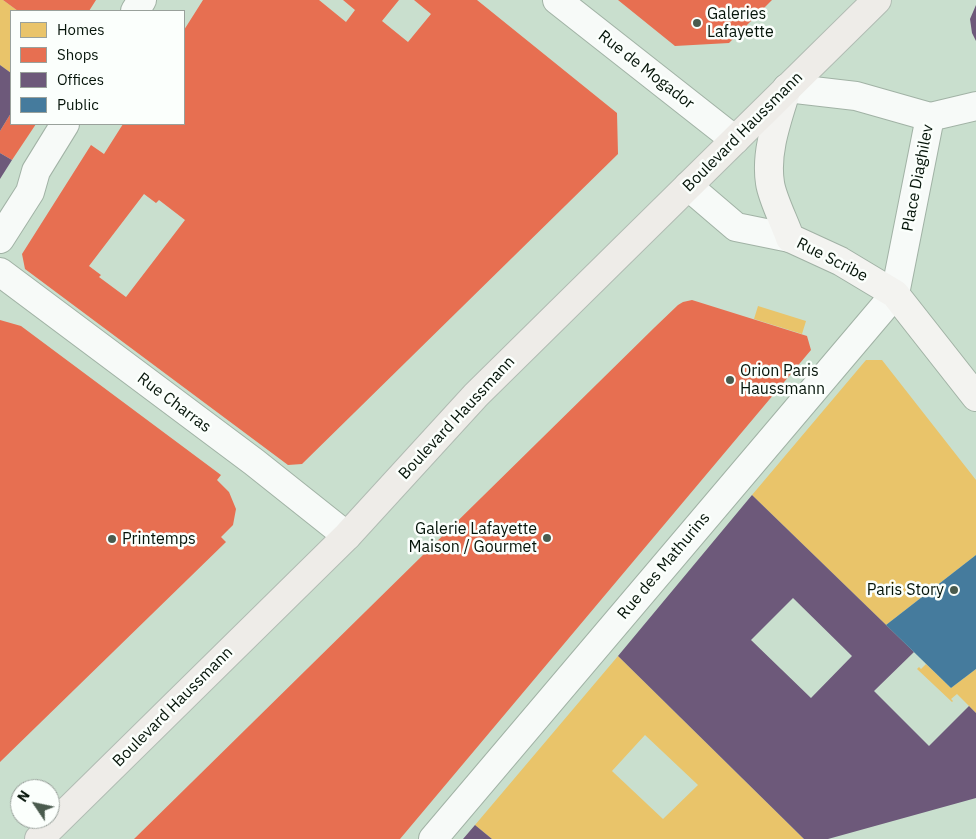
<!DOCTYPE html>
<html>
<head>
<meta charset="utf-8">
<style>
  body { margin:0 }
  #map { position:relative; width:976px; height:839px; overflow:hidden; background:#c9dfce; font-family:"IBM Plex Sans",sans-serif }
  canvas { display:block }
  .legend { position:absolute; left:10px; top:10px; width:175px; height:115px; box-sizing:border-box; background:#fbfffc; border:1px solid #99a19b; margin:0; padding:6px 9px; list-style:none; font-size:15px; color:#051409 }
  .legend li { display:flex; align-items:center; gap:10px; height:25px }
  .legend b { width:25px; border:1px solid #99a19b }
  .north { position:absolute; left:10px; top:779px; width:50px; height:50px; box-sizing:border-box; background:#fbfffc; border:1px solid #99a19b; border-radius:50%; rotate:304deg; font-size:14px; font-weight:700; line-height:20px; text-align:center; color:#051409 }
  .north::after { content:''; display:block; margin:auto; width:18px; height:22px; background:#4a5b4e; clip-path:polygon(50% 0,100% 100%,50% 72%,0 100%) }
</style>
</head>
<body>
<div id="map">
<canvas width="976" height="839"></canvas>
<ul class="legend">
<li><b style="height:14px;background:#e9c46a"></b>Homes</li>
<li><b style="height:14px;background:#e76f51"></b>Shops</li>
<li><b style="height:14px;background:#6d597a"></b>Offices</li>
<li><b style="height:14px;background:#457b9d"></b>Public</li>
</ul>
<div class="north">N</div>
</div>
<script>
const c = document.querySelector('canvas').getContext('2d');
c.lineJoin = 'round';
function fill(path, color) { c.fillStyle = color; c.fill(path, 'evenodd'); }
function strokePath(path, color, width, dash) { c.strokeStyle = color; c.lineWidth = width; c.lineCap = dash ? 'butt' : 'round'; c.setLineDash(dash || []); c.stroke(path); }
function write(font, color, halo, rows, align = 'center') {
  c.font = font + ' "IBM Plex Sans",sans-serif'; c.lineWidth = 5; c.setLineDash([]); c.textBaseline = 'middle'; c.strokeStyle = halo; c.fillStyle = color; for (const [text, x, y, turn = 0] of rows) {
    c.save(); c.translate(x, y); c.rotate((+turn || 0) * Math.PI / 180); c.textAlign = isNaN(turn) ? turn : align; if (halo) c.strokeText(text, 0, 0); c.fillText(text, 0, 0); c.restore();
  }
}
const homes = new Path2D(`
  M 0,0 L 3,0 L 18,11 L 11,11 L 11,73 L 0,65 Z
  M 758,306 L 806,321 L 802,334 L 754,319 Z
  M 866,360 L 882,360 L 976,480 L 976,555 L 886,625 L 752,495 Z
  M 618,656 L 804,839 L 492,839 L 475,825 ZM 645,735 L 698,785 L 663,819 L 612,771 Z
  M 926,664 L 951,688 L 976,669 L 976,713 L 957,694 L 951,699 L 953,701 L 952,702 L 917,669 L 919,667 L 921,669 Z`);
const shops = new Path2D(`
  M 3,0 L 96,0 L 89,11 L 18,11 Z
  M 203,0 L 319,0 L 346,22 L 355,10 L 343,0 L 399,0 L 382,21 L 408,42 L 431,14 L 414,0 L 477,0 L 617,113 L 618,154 L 302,464 L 288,465 L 25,269 L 22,254 L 91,145 L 104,154 L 123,124 L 184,124 L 184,30 ZM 144,194 L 156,203 L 159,200 L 185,220 L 126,297 L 99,277 L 101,275 L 89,266 Z
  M 618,0 L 772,0 L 729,43 L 675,46 Z
  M 11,113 L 11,124 L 36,124 L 12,160 L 0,153 L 0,131 Z
  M 692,300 L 807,336 L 811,350 L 400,839 L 134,839 L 655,327 L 678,305 L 683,302 Z
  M 0,320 L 21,326 L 221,475 L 217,480 L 229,492 L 236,509 L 233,525 L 221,537 L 226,542 L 0,762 Z`);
const offices = new Path2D(`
  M 976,5 L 976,41 L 972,33 L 970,19 Z
  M 0,65 L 11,73 L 11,113 L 0,131 Z
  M 0,153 L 12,160 L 0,179 Z
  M 752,495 L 914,652 L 874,691 L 929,746 L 969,706 L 976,713 L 976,798 L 828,839 L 804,839 L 618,656 ZM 793,598 L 852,656 L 811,698 L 751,640 Z
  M 475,825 L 492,839 L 463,839 Z`);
const public = new Path2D(`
  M 976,555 L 976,669 L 951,688 L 886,625 Z`);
const street = new Path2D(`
  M 557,0 L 735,140
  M 135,11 L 142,0
  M 787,88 L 856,96 L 930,117 L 976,106
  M 688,186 L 736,227 L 790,238
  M 0,239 L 30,192 L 36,171 L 65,124
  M 0,272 L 254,462 L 347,536
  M 433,839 L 895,294 L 930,117`);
const secondary = new Path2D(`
  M 787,88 C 778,118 765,151 770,183 C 772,198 785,223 790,238 L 840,261 L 895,294 L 976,397`);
const primary = new Path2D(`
  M 39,839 L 347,536 L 476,395 L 877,0`);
const markers = [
  [697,23,5,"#4a5b4e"],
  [730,380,5,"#4a5b4e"],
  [547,538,5,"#4a5b4e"],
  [112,539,5,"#4a5b4e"],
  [954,590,5,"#4a5b4e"]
];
const poiNames = [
  ["Galeries",707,14],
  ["Lafayette",707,32],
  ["Orion Paris",740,371],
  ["Haussmann",740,389],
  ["Galerie Lafayette",537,529,"right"],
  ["Maison / Gourmet",537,547,"right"],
  ["Printemps",122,539],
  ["Paris Story",944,590,"right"]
];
const streetNames = [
  ["Rue de Mogador",646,70,38],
  ["Boulevard Haussmann",743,132,-45],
  ["Place Diaghilev",918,178,-79],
  ["Rue Scribe",832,260,27],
  ["Rue Charras",174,403,37],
  ["Boulevard Haussmann",457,418,-47],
  ["Rue des Mathurins",664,566,-50],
  ["Boulevard Haussmann",173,707,-45]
];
fill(homes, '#e9c46a');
fill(shops, '#e76f51');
fill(offices, '#6d597a');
fill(public, '#457b9d');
strokePath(street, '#a1b2a5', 30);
strokePath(secondary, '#a1b2a5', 30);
strokePath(primary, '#b1bcb3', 30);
strokePath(street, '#f7faf8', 28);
strokePath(secondary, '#f3f3f0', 28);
strokePath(primary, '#eeece8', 28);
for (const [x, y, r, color] of markers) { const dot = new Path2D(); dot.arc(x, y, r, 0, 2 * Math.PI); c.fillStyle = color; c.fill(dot); strokePath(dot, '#fbfffc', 2); }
write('16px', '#051409', '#fbfffc', poiNames, 'left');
write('16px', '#051409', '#fbfffc', streetNames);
</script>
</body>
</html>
